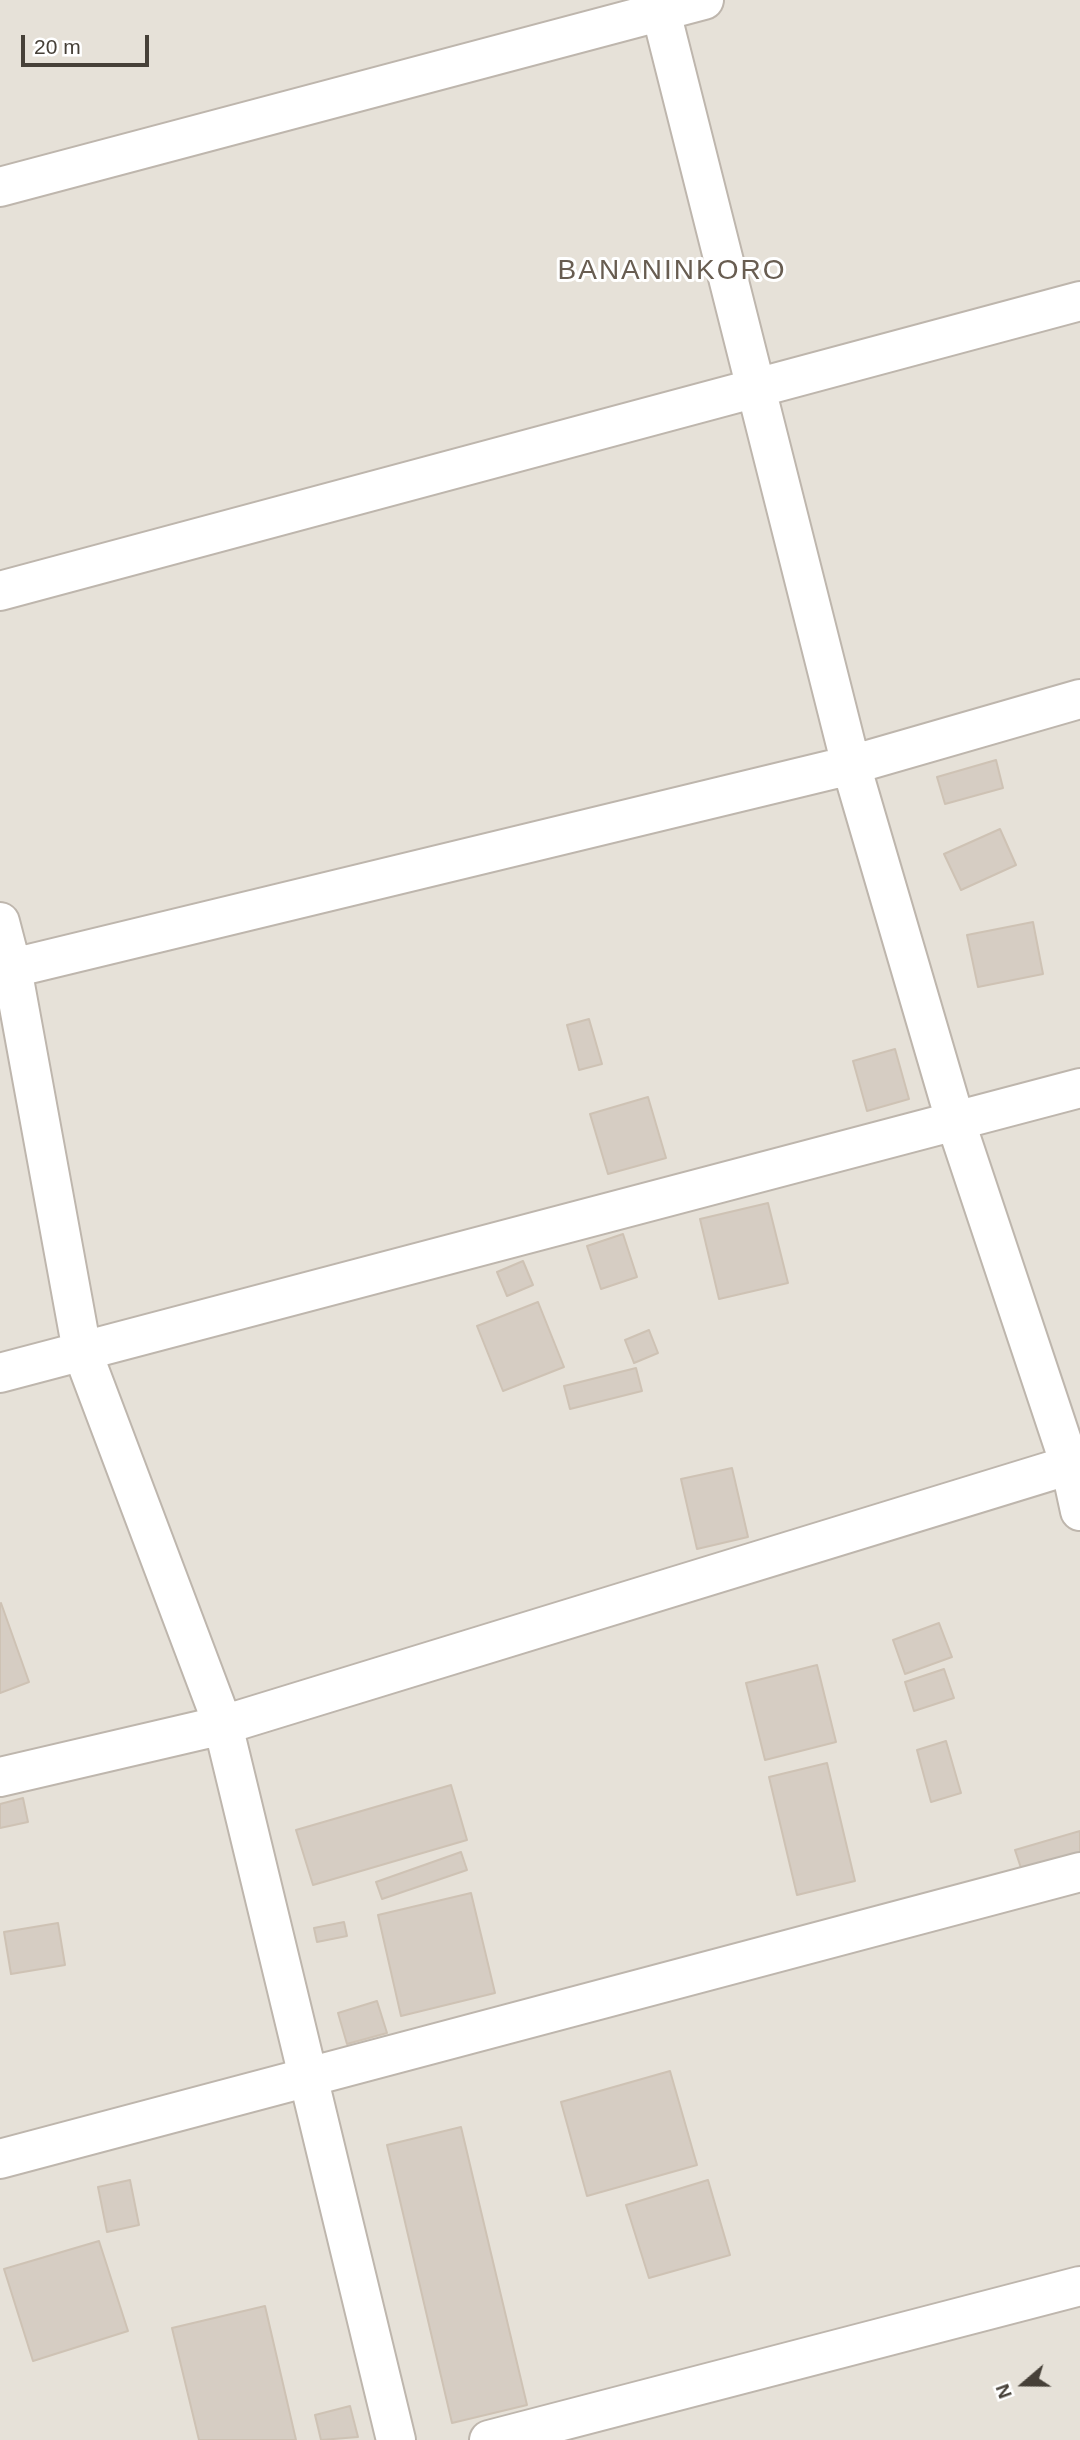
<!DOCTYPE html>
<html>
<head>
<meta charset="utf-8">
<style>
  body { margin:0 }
  #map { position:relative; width:1080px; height:2440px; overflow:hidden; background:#f3efe9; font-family:Helvetica,sans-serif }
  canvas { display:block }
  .north { position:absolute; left:989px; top:2349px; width:70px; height:70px; -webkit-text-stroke:5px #fff; paint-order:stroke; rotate:250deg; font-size:19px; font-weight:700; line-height:28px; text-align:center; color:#464038 }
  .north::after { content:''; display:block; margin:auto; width:24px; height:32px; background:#464038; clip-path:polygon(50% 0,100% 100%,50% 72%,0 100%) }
  .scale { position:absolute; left:21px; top:35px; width:128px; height:32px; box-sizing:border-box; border:4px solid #464038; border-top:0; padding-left:9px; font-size:21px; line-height:24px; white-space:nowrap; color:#464038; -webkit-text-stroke:5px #fff; paint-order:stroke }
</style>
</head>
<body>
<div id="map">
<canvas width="1080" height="2440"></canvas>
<div class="north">N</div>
<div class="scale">20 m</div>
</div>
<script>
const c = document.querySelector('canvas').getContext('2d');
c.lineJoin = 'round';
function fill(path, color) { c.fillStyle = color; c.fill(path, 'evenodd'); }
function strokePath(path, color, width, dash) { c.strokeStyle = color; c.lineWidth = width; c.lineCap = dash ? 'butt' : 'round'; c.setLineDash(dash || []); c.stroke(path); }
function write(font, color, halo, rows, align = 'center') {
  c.font = font + ' Helvetica,sans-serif'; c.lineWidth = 6; c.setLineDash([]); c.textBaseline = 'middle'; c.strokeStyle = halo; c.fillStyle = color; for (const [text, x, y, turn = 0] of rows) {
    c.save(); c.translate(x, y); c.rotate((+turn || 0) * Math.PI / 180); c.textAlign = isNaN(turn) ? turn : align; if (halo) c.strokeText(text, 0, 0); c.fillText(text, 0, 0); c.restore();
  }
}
const residential = new Path2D(`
  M 0,0 L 1080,0 L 1080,2440 L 0,2440 Z`);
const building = new Path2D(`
  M 996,760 L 1003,788 L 945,804 L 937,777 Z
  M 1000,829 L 1016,865 L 961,890 L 944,854 Z
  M 1033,922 L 1043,974 L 978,987 L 967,935 Z
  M 589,1019 L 602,1064 L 579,1070 L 567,1025 Z
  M 895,1049 L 909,1099 L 867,1111 L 853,1061 Z
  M 648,1097 L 666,1158 L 608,1174 L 590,1114 Z
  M 768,1203 L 788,1283 L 719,1299 L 700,1219 Z
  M 623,1234 L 637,1277 L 601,1289 L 587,1246 Z
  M 523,1261 L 533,1285 L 507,1296 L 497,1272 Z
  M 538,1302 L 564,1367 L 503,1391 L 477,1326 Z
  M 649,1330 L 658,1353 L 634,1363 L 625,1340 Z
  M 636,1368 L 642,1391 L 570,1409 L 564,1386 Z
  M 732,1468 L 748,1537 L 697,1549 L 681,1479 Z
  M 1,1603 L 29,1682 L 0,1693 L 0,1604 Z
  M 939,1623 L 952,1657 L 905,1674 L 893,1640 Z
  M 817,1665 L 836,1742 L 765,1760 L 746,1683 Z
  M 944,1669 L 954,1698 L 914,1711 L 905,1682 Z
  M 946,1741 L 961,1793 L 931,1802 L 917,1750 Z
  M 827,1763 L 855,1881 L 797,1895 L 769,1777 Z
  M 451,1785 L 467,1840 L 313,1885 L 296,1830 Z
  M 23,1798 L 28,1822 L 0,1828 L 0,1804 Z
  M 1080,1831 L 1080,1860 L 1024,1877 L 1015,1850 Z
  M 461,1852 L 467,1870 L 382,1899 L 376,1882 Z
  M 471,1893 L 495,1993 L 401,2016 L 378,1915 Z
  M 344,1922 L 347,1936 L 317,1942 L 314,1928 Z
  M 58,1923 L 65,1965 L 11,1974 L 4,1932 Z
  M 377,2001 L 387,2033 L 347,2044 L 338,2013 Z
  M 670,2071 L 697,2165 L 587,2196 L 561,2102 Z
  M 461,2127 L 527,2405 L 452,2423 L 387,2145 Z
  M 130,2180 L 139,2225 L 107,2232 L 98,2187 Z
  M 708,2180 L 730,2255 L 649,2278 L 626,2205 Z
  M 99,2241 L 128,2331 L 33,2361 L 4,2269 Z
  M 265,2306 L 296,2440 L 199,2440 L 172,2328 Z
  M 350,2406 L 358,2437 L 321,2440 L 315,2415 Z`);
const street = new Path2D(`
  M 658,0 L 851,765 L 955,1120 L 1070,1465 L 1080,1511
  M 0,187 L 704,0
  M 0,591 L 1080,301
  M 0,922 L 12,968 L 82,1351 L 223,1725 L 396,2440
  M 0,971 L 851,765 L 1080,699
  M 0,1373 L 1080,1088
  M 0,1777 L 223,1725 L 1080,1462
  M 0,2159 L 1080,1872
  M 489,2440 L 1080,2286`);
const quarterNames = [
  ["BANANINKORO",672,271]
];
fill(residential, '#e6e1d8');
fill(building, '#d6cdc3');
strokePath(building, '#cec2b4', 2);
strokePath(street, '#beb6ad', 42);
strokePath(street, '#fff', 38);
c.letterSpacing = '2px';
write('28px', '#685d51', '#fff', quarterNames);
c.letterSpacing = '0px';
</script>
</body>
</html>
